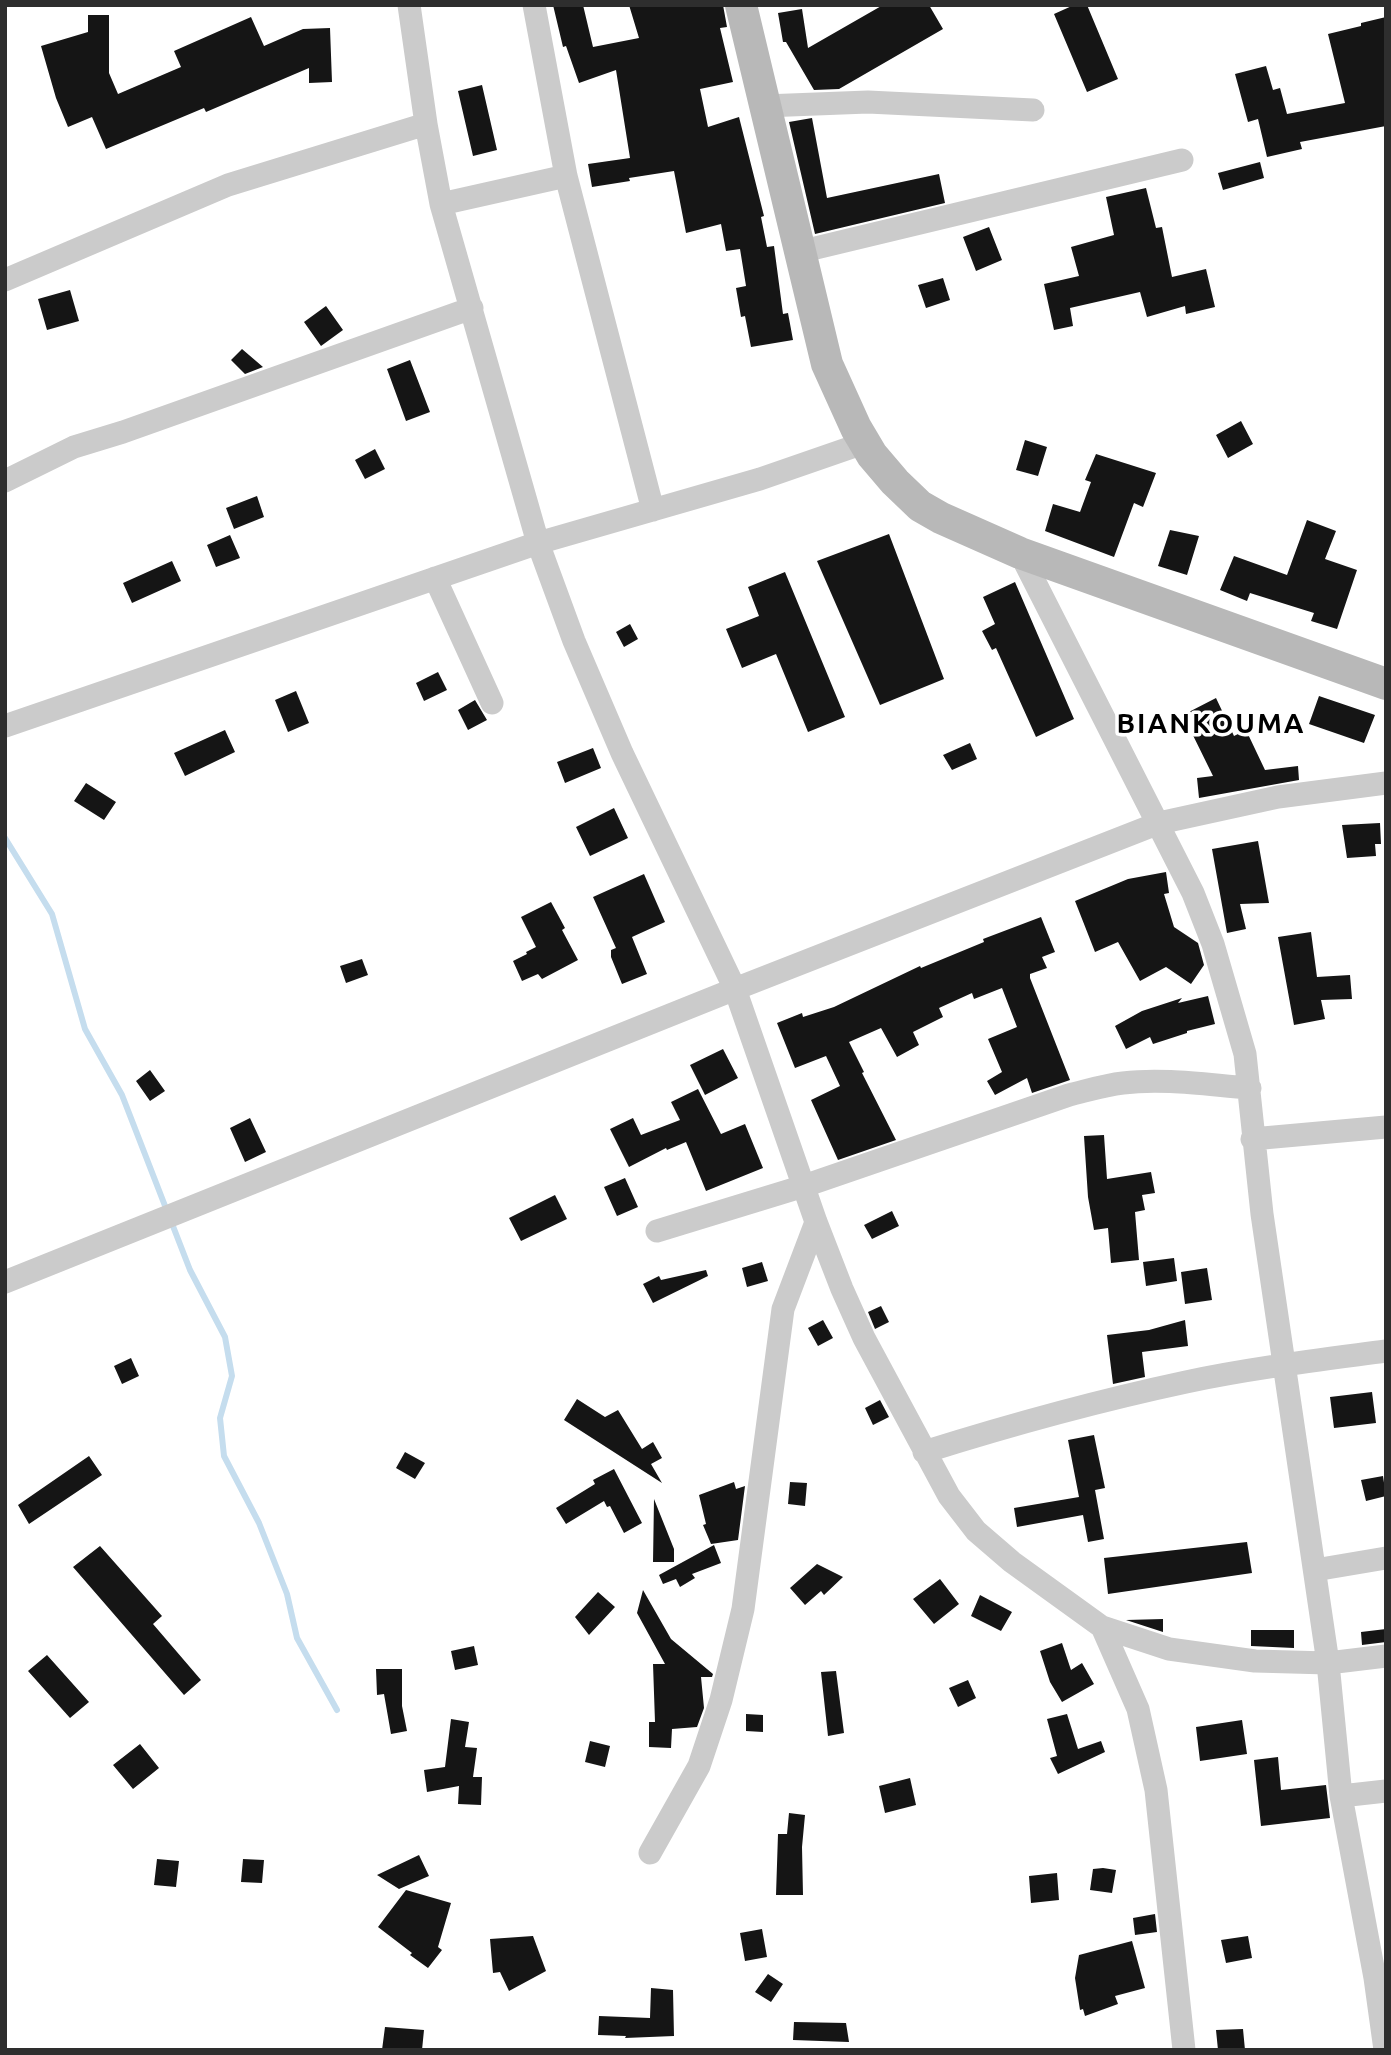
<!DOCTYPE html>
<html>
<head>
<meta charset="utf-8">
<style>
  body { margin:0 }
  #map { position:relative; width:1391px; height:2055px; overflow:hidden; background:#fff; font-family:Ubuntu,sans-serif }
  canvas { display:block }
  .frame { position:absolute; inset:0; border:7px solid #2e2e2e; pointer-events:none }
</style>
</head>
<body>
<div id="map">
<canvas width="1391" height="2055"></canvas>
<div class="frame"></div>
</div>
<script>
const c = document.querySelector('canvas').getContext('2d');
c.lineJoin = 'round';
function strokePath(path, color, width, dash) { c.strokeStyle = color; c.lineWidth = width; c.lineCap = dash ? 'butt' : 'round'; c.setLineDash(dash || []); c.stroke(path); }
function fill(path, color) { c.fillStyle = color; c.fill(path, 'evenodd'); }
function write(font, color, halo, rows, align = 'center') {
  c.font = font + ' Ubuntu,sans-serif'; c.lineWidth = 7; c.setLineDash([]); c.textBaseline = 'middle'; c.strokeStyle = halo; c.fillStyle = color; for (const [text, x, y, turn = 0] of rows) {
    c.save(); c.translate(x, y); c.rotate((+turn || 0) * Math.PI / 180); c.textAlign = isNaN(turn) ? turn : align; if (halo) c.strokeText(text, 0, 0); c.fillText(text, 0, 0); c.restore();
  }
}
const stream = new Path2D(`
  M 5,838 L 52,914 L 85,1029 L 122,1095 L 167,1211
  M 171,1221 L 190,1270 L 225,1337 L 232,1376 L 220,1418 L 224,1456 L 259,1523 L 287,1594 L 297,1638 L 337,1710`);
const building = new Path2D(`
  M 553,5 L 583,5 L 593,47 L 639,38 L 629,5 L 723,5 L 727,27 L 720,28 L 733,82 L 700,89 L 708,127 L 739,117 L 764,216 L 761,217 L 767,247 L 774,246 L 783,314 L 788,313 L 793,340 L 751,347 L 745,316 L 741,317 L 736,288 L 746,286 L 740,249 L 726,251 L 721,224 L 686,233 L 674,171 L 629,178 L 630,181 L 592,187 L 588,164 L 630,158 L 616,70 L 579,83 L 566,46 L 563,47 Z
  M 883,5 L 929,5 L 943,29 L 839,89 L 814,90 L 786,42 L 783,42 L 778,13 L 802,9 L 808,48 Z
  M 1074,5 L 1087,5 L 1118,79 L 1087,92 L 1054,14 Z
  M 88,15 L 109,15 L 109,73 L 118,94 L 181,67 L 174,51 L 251,17 L 264,46 L 303,29 L 330,28 L 332,82 L 309,83 L 309,68 L 206,112 L 204,108 L 106,149 L 92,117 L 68,127 L 56,98 L 41,46 L 88,32 Z
  M 1386,17 L 1386,126 L 1300,142 L 1302,149 L 1267,157 L 1258,119 L 1248,122 L 1235,74 L 1266,66 L 1273,90 L 1280,88 L 1287,114 L 1345,103 L 1328,34 L 1361,26 L 1361,23 Z
  M 482,85 L 497,150 L 473,156 L 458,91 Z
  M 812,118 L 827,198 L 939,174 L 945,203 L 815,234 L 789,122 Z
  M 1260,162 L 1264,178 L 1223,190 L 1218,173 Z
  M 1146,188 L 1156,228 L 1162,227 L 1172,277 L 1206,269 L 1215,307 L 1186,314 L 1185,306 L 1147,317 L 1140,292 L 1070,308 L 1073,326 L 1054,330 L 1044,284 L 1079,276 L 1071,247 L 1114,235 L 1106,197 Z
  M 989,227 L 1002,260 L 976,271 L 963,237 Z
  M 943,278 L 950,300 L 926,308 L 918,285 Z
  M 70,290 L 79,321 L 47,330 L 38,299 Z
  M 326,306 L 343,330 L 321,346 L 304,322 Z
  M 242,349 L 263,367 L 245,374 L 231,360 Z
  M 410,360 L 430,412 L 406,421 L 387,369 Z
  M 1241,421 L 1253,444 L 1228,458 L 1216,435 Z
  M 1025,440 L 1047,447 L 1038,476 L 1016,470 Z
  M 375,449 L 385,469 L 365,479 L 355,460 Z
  M 1096,454 L 1156,473 L 1143,507 L 1134,503 L 1114,557 L 1045,531 L 1053,504 L 1080,512 L 1091,482 L 1085,480 Z
  M 257,496 L 264,517 L 234,529 L 226,508 Z
  M 1307,520 L 1336,531 L 1325,559 L 1357,570 L 1337,629 L 1311,621 L 1314,613 L 1250,593 L 1247,601 L 1220,590 L 1234,556 L 1287,575 Z
  M 1170,530 L 1199,536 L 1187,575 L 1158,566 Z
  M 889,534 L 944,679 L 880,705 L 817,561 Z
  M 230,535 L 240,558 L 216,567 L 207,545 Z
  M 172,561 L 181,581 L 132,603 L 123,583 Z
  M 785,572 L 845,717 L 808,732 L 776,654 L 742,668 L 726,629 L 759,616 L 748,587 Z
  M 1015,582 L 1074,719 L 1036,737 L 996,648 L 992,650 L 982,631 L 995,624 L 983,597 Z
  M 630,624 L 638,639 L 624,647 L 616,632 Z
  M 438,672 L 447,690 L 424,701 L 416,683 Z
  M 296,691 L 309,723 L 288,732 L 275,700 Z
  M 1319,696 L 1375,715 L 1364,743 L 1309,724 Z
  M 1216,698 L 1234,736 L 1246,730 L 1265,770 L 1298,766 L 1299,780 L 1199,798 L 1197,778 L 1213,776 L 1183,715 Z
  M 475,700 L 487,720 L 468,730 L 458,710 Z
  M 225,730 L 235,752 L 185,776 L 174,753 Z
  M 970,743 L 977,759 L 952,770 L 943,755 Z
  M 593,748 L 601,768 L 565,783 L 557,762 Z
  M 86,783 L 116,802 L 104,820 L 74,801 Z
  M 614,808 L 628,838 L 590,856 L 576,827 Z
  M 1380,823 L 1381,844 L 1375,844 L 1376,856 L 1347,858 L 1342,825 Z
  M 1258,841 L 1269,903 L 1240,904 L 1246,929 L 1227,933 L 1212,849 Z
  M 1166,872 L 1169,893 L 1164,894 L 1174,927 L 1198,943 L 1204,965 L 1191,984 L 1166,967 L 1140,981 L 1118,942 L 1095,952 L 1075,901 L 1128,879 Z
  M 644,874 L 665,922 L 632,937 L 647,974 L 622,984 L 611,957 L 611,950 L 616,948 L 593,897 Z
  M 551,902 L 565,928 L 562,930 L 578,960 L 542,979 L 538,974 L 522,981 L 513,961 L 527,954 L 526,952 L 536,947 L 521,917 Z
  M 1041,917 L 1055,952 L 1042,957 L 1047,968 L 1030,974 L 1030,978 L 1070,1080 L 1032,1093 L 1027,1078 L 995,1095 L 987,1081 L 1002,1072 L 988,1039 L 1017,1027 L 1002,988 L 974,999 L 972,993 L 939,1008 L 943,1017 L 913,1032 L 919,1045 L 897,1057 L 881,1028 L 849,1042 L 864,1072 L 862,1073 L 896,1140 L 838,1160 L 811,1100 L 840,1086 L 826,1056 L 795,1068 L 777,1023 L 802,1013 L 803,1017 L 834,1007 L 920,966 L 921,968 L 984,942 L 983,939 Z
  M 1311,932 L 1317,977 L 1350,975 L 1352,999 L 1321,1000 L 1325,1019 L 1294,1025 L 1278,937 Z
  M 362,959 L 368,975 L 346,983 L 340,966 Z
  M 1208,996 L 1215,1024 L 1187,1031 L 1187,1033 L 1153,1044 L 1150,1037 L 1126,1049 L 1115,1026 L 1142,1011 L 1182,998 L 1178,1003 Z
  M 723,1049 L 738,1078 L 705,1095 L 690,1065 Z
  M 150,1070 L 165,1091 L 150,1101 L 136,1081 Z
  M 698,1089 L 721,1134 L 745,1124 L 763,1168 L 706,1191 L 686,1142 L 667,1150 L 666,1148 L 629,1167 L 610,1129 L 633,1118 L 641,1135 L 680,1120 L 671,1102 Z
  M 250,1118 L 266,1152 L 245,1162 L 230,1128 Z
  M 1104,1135 L 1107,1179 L 1151,1172 L 1155,1193 L 1142,1195 L 1145,1210 L 1135,1212 L 1139,1260 L 1111,1263 L 1108,1228 L 1094,1230 L 1088,1197 L 1084,1136 Z
  M 625,1178 L 638,1207 L 617,1216 L 604,1187 Z
  M 555,1195 L 567,1219 L 521,1241 L 509,1218 Z
  M 892,1211 L 899,1226 L 872,1239 L 864,1225 Z
  M 1174,1258 L 1177,1281 L 1146,1286 L 1143,1262 Z
  M 762,1262 L 768,1281 L 747,1287 L 742,1268 Z
  M 1207,1268 L 1212,1300 L 1185,1304 L 1181,1272 Z
  M 706,1270 L 708,1276 L 653,1303 L 643,1284 L 659,1276 L 661,1280 Z
  M 881,1306 L 889,1322 L 875,1329 L 868,1312 Z
  M 823,1320 L 833,1338 L 818,1346 L 808,1328 Z
  M 1185,1320 L 1188,1346 L 1142,1352 L 1145,1377 L 1113,1384 L 1107,1335 L 1149,1330 Z
  M 131,1358 L 139,1376 L 122,1384 L 114,1366 Z
  M 1372,1392 L 1376,1423 L 1334,1428 L 1330,1397 Z
  M 577,1399 L 605,1417 L 618,1410 L 642,1449 L 653,1442 L 662,1458 L 651,1464 L 662,1483 L 564,1420 Z
  M 880,1400 L 889,1417 L 873,1425 L 865,1408 Z
  M 1094,1435 L 1105,1488 L 1095,1490 L 1104,1539 L 1088,1542 L 1083,1515 L 1017,1527 L 1014,1508 L 1079,1497 L 1068,1440 Z
  M 405,1452 L 425,1463 L 415,1479 L 396,1468 Z
  M 89,1456 L 102,1475 L 29,1524 L 18,1505 Z
  M 614,1469 L 642,1523 L 624,1533 L 610,1506 L 607,1507 L 604,1501 L 566,1524 L 556,1508 L 595,1484 L 593,1480 Z
  M 1383,1476 L 1386,1496 L 1366,1501 L 1361,1480 Z
  M 734,1482 L 736,1489 L 745,1486 L 738,1540 L 711,1544 L 703,1525 L 706,1524 L 699,1495 Z
  M 790,1482 L 807,1483 L 805,1506 L 788,1504 Z
  M 654,1499 L 674,1549 L 674,1562 L 653,1562 Z
  M 1247,1542 L 1252,1573 L 1108,1594 L 1104,1558 Z
  M 714,1545 L 721,1563 L 692,1574 L 695,1578 L 680,1587 L 676,1579 L 663,1584 L 659,1575 Z
  M 100,1546 L 162,1616 L 153,1624 L 201,1680 L 184,1695 L 73,1567 Z
  M 817,1564 L 843,1577 L 824,1595 L 821,1591 L 805,1605 L 790,1588 Z
  M 940,1579 L 959,1604 L 934,1624 L 913,1599 Z
  M 643,1590 L 671,1639 L 713,1674 L 712,1677 L 701,1677 L 704,1708 L 697,1727 L 672,1729 L 671,1748 L 649,1747 L 649,1722 L 655,1722 L 653,1664 L 665,1664 L 637,1613 Z
  M 598,1592 L 615,1607 L 589,1635 L 575,1617 Z
  M 980,1595 L 1012,1612 L 1001,1631 L 971,1616 Z
  M 1163,1619 L 1163,1632 L 1126,1620 Z
  M 1386,1629 L 1386,1642 L 1362,1645 L 1361,1632 Z
  M 1251,1630 L 1294,1630 L 1294,1648 L 1251,1646 Z
  M 1062,1643 L 1071,1670 L 1082,1663 L 1094,1684 L 1062,1702 L 1050,1682 L 1040,1651 Z
  M 474,1646 L 478,1665 L 455,1670 L 451,1651 Z
  M 47,1655 L 89,1702 L 70,1718 L 28,1671 Z
  M 376,1669 L 402,1669 L 402,1706 L 407,1731 L 391,1734 L 384,1694 L 377,1695 Z
  M 836,1671 L 844,1733 L 828,1736 L 821,1672 Z
  M 968,1680 L 976,1698 L 958,1707 L 949,1688 Z
  M 746,1714 L 763,1715 L 763,1732 L 746,1731 Z
  M 1067,1714 L 1078,1749 L 1101,1741 L 1105,1752 L 1058,1774 L 1050,1758 L 1057,1756 L 1047,1719 Z
  M 451,1719 L 469,1722 L 465,1747 L 477,1748 L 473,1777 L 482,1777 L 481,1805 L 458,1804 L 459,1786 L 427,1792 L 424,1770 L 445,1767 Z
  M 1242,1720 L 1247,1754 L 1200,1761 L 1196,1727 Z
  M 590,1741 L 610,1746 L 605,1767 L 585,1762 Z
  M 140,1744 L 159,1768 L 133,1789 L 113,1765 Z
  M 1278,1757 L 1281,1790 L 1326,1785 L 1330,1818 L 1261,1826 L 1254,1760 Z
  M 910,1778 L 916,1805 L 885,1813 L 879,1786 Z
  M 789,1813 L 805,1815 L 802,1847 L 803,1895 L 776,1895 L 778,1834 L 787,1834 Z
  M 419,1855 L 429,1876 L 399,1889 L 377,1875 Z
  M 157,1859 L 179,1861 L 176,1887 L 154,1885 Z
  M 243,1859 L 264,1860 L 262,1883 L 241,1882 Z
  M 1103,1868 L 1116,1870 L 1112,1893 L 1090,1890 L 1093,1869 Z
  M 1057,1873 L 1059,1900 L 1031,1903 L 1029,1876 Z
  M 406,1890 L 451,1903 L 438,1947 L 442,1950 L 428,1968 L 410,1955 L 412,1953 L 378,1927 Z
  M 1155,1914 L 1157,1932 L 1135,1935 L 1133,1918 Z
  M 762,1929 L 767,1957 L 745,1961 L 740,1933 Z
  M 533,1936 L 546,1971 L 509,1991 L 500,1972 L 493,1973 L 490,1939 Z
  M 1248,1936 L 1252,1958 L 1226,1963 L 1221,1940 Z
  M 1132,1941 L 1145,1988 L 1115,1996 L 1118,2004 L 1085,2016 L 1083,2009 L 1080,2010 L 1075,1978 L 1079,1955 Z
  M 768,1974 L 783,1984 L 771,2002 L 755,1992 Z
  M 651,1988 L 673,1990 L 674,2036 L 625,2038 L 626,2036 L 598,2035 L 599,2016 L 650,2018 Z
  M 794,2022 L 846,2023 L 849,2042 L 793,2040 Z
  M 385,2027 L 424,2030 L 422,2050 L 382,2050 Z
  M 1243,2029 L 1245,2050 L 1218,2050 L 1216,2030 Z`);
const street = new Path2D(`
  M 409,5 L 426,124 L 441,204 L 538,543 L 574,641 L 622,753 L 735,989 L 816,1222 L 842,1289 L 864,1338 L 949,1496 L 976,1531 L 1012,1562 L 1102,1627 L 1169,1649 L 1255,1661 L 1328,1663 L 1386,1656
  M 534,5 L 566,176 L 653,510
  M 764,106 L 868,102 L 1033,110
  M 441,204 L 566,176
  M 799,252 L 1182,160
  M 5,280 L 228,185 L 426,124
  M 5,481 L 74,447 L 123,432 L 472,308
  M 1020,553 L 1193,893 L 1213,944 L 1245,1054 L 1262,1214 L 1328,1663 L 1341,1796 L 1375,1978 L 1385,2050
  M 435,578 L 492,703
  M 5,726 L 538,543 L 760,479 L 864,443
  M 1252,1139 L 1386,1127
  M 657,1231 L 804,1186 L 1069,1095 C 1086,1091 1104,1085 1123,1083 C 1164,1078 1208,1085 1250,1088
  M 5,1282 L 735,989 L 1159,823 L 1278,797 L 1386,783
  M 924,1452 C 1010,1425 1097,1401 1186,1382 C 1252,1368 1319,1360 1386,1351
  M 1315,1570 L 1386,1558
  M 1102,1627 L 1138,1709 L 1156,1790 L 1184,2050
  M 1341,1796 L 1386,1791
  M 650,1853 L 699,1766 L 721,1700 L 743,1609 L 783,1309 L 816,1222`);
const secondary = new Path2D(`
  M 741,5 L 827,364 L 856,428 L 872,455 L 895,482 L 920,506 L 941,518 L 1020,553 L 1386,684`);
const districtNames = [
  ["BIANKOUMA",1211,724]
];
strokePath(stream, '#c5ddee', 6);
fill(building, '#151515');
strokePath(street, '#cbcbcb', 23);
strokePath(secondary, '#b8b8b8', 32);
c.letterSpacing = '2px';
write('bold 28px', '#000', '#fff', districtNames);
c.letterSpacing = '0px';
</script>
</body>
</html>
